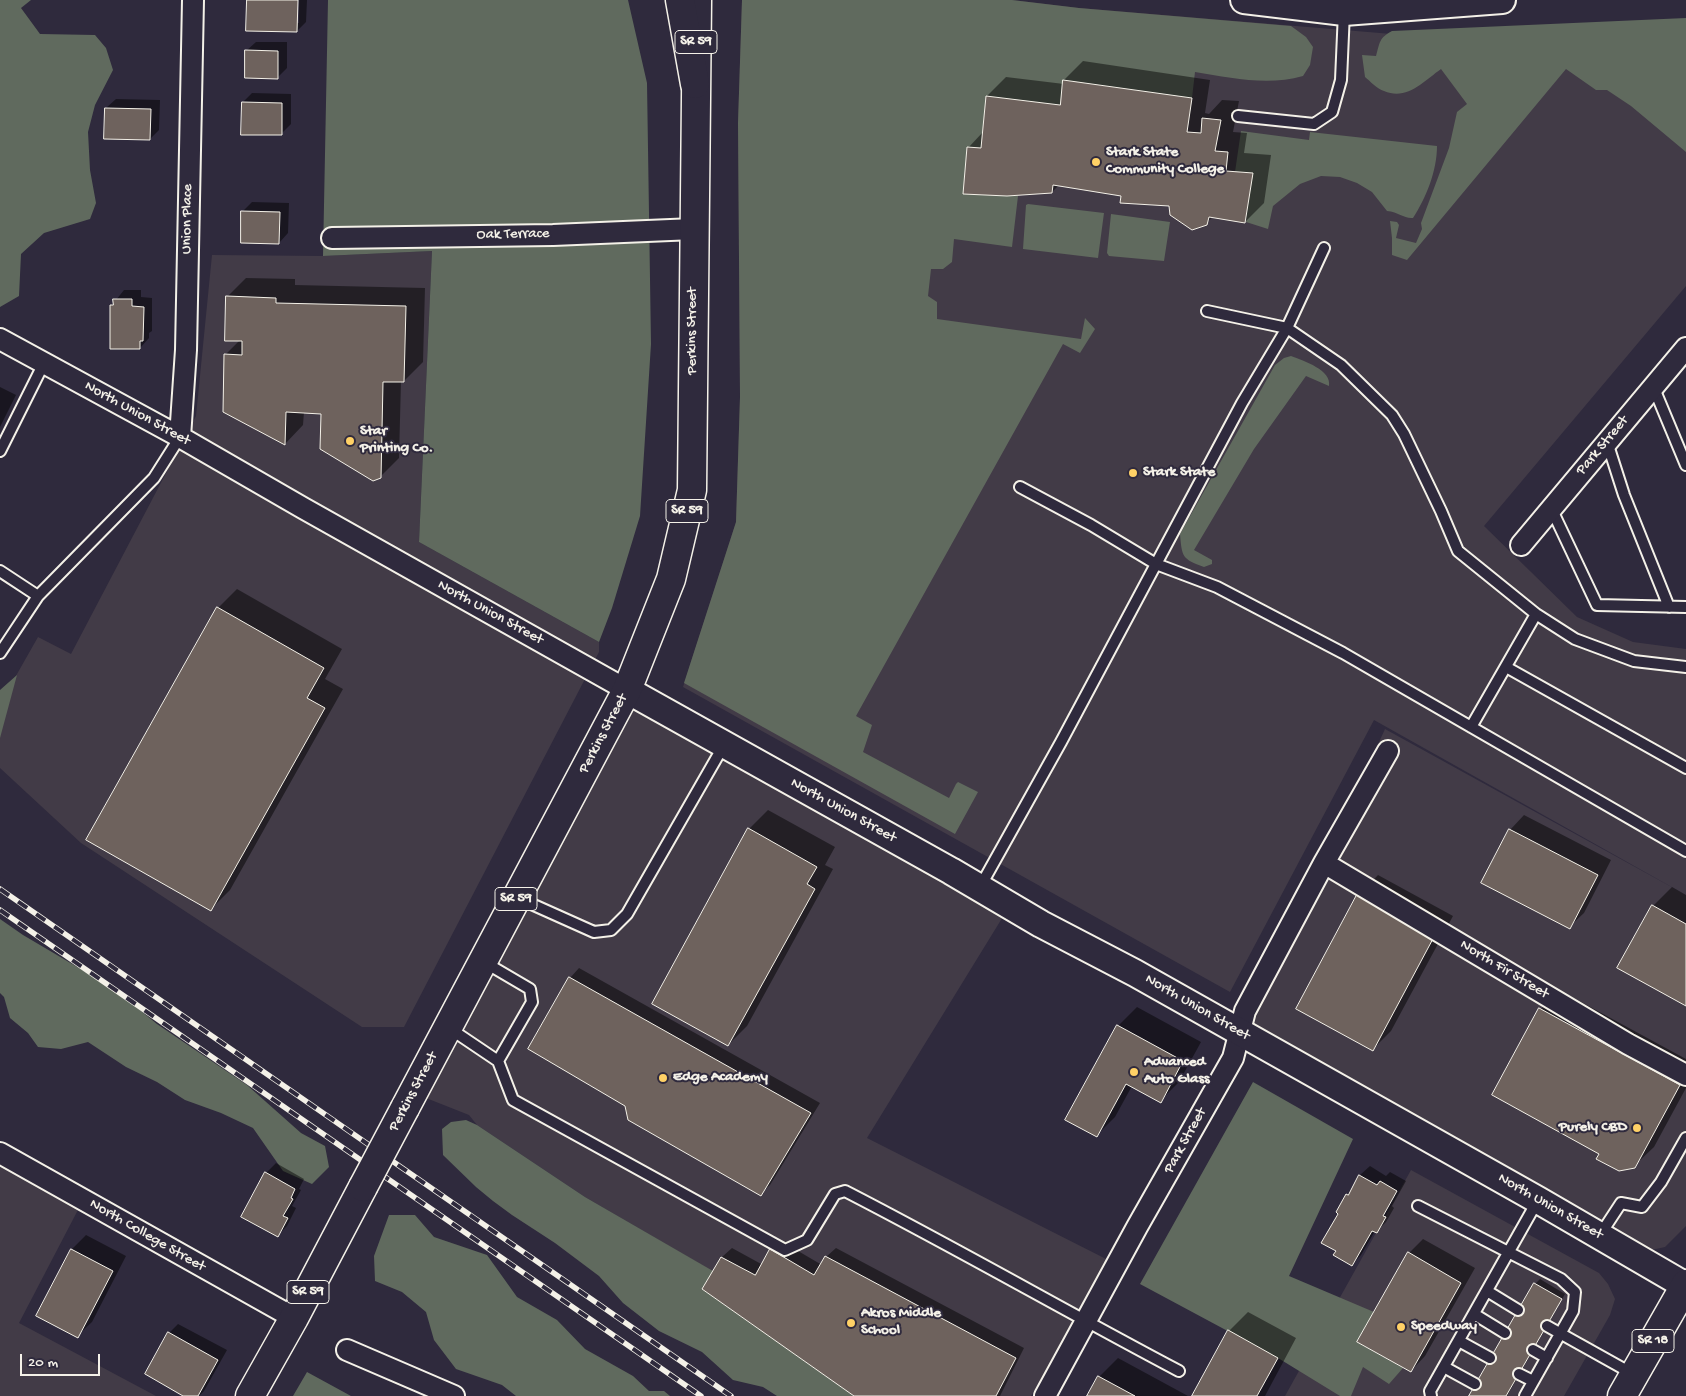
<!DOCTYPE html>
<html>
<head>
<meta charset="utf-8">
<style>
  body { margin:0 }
  #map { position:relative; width:1686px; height:1396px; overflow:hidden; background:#2f2a3d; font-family:"Gochi Hand",sans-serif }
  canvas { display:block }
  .scale { position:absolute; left:20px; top:1354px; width:80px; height:22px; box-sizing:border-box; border:2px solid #f4f1e8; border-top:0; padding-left:6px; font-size:15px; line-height:18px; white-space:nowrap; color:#f4f1e8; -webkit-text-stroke:4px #2f2a3d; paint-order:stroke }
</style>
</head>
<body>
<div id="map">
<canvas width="1686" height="1396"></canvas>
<div class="scale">20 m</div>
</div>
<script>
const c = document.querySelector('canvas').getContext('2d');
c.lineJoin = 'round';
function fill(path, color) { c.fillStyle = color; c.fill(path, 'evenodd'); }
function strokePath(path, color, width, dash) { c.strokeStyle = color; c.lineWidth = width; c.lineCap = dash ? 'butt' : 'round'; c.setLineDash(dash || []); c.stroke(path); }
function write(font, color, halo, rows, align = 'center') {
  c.font = font + ' "Gochi Hand",sans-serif'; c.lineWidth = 4; c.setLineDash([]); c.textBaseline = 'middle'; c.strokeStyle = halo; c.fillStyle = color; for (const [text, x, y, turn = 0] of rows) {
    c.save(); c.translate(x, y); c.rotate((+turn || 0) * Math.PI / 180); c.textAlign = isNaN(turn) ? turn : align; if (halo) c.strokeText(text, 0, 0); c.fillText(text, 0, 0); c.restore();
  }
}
const built = new Path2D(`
  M 742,0 L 1012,0 L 1079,8 L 1392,34 L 1686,28 L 1686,286 L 1484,526 L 1577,617 L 1633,642 L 1686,649 L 1686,895 L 1374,720 L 1230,992 L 683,687 L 736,522 L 740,397 L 738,123 Z
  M 432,251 L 419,542 L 599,642 L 599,652 L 404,1027 L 362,1027 L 81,843 L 0,768 L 0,704 L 38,637 L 71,654 L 196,416 L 212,255 L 323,256 Z
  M 628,703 L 1004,915 L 867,1138 L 1112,1262 L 1031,1396 L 854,1396 L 702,1289 L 712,1271 L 585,1197 L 477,1125 L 469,1115 L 426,1098 Z
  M 1385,729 L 1686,895 L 1686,1226 L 1665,1247 L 1642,1252 L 1247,1030 Z
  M 0,1166 L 80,1206 L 19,1323 L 156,1396 L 0,1396 Z
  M 1411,1170 L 1599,1273 L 1608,1284 L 1615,1299 L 1610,1315 L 1564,1396 L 1285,1396 Z`);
const green = new Path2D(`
  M 0,0 L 31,0 L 21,8 L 40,34 L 95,35 L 106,48 L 113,70 L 95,105 L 88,132 L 90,170 L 96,203 L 90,219 L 44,233 L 21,254 L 19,296 L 0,307 Z
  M 328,0 L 628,0 L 647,83 L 651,344 L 640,516 L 612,608 L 599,642 L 419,542 L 432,251 L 323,256 Z
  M 742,0 L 1012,0 L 1079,8 L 1291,26 L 1306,37 L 1313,47 L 1310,65 L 1303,76 C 1268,86 1231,78 1195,72 L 1192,98 L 1063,80 L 1060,105 L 986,96 L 981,148 L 967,147 L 963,194 L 1018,196 L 1012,247 L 954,239 L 952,262 L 943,269 L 931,269 L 928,296 L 937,302 L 937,319 L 1081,339 L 1085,318 L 1095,329 L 1080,353 L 1063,344 L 856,716 L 872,725 L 863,752 L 949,798 L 956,784 L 958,782 L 978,792 L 955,834 L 684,683 L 736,522 L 740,397 L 738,123 Z
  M 1686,18 L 1686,152 L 1631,106 L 1607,90 L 1596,90 L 1566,69 L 1407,260 L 1392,255 L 1392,238 L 1390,221 L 1397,222 L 1399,225 L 1396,238 L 1416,243 L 1422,229 L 1421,223 L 1449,148 L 1457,112 L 1467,104 L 1441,69 C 1424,81 1407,101 1384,91 C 1377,89 1370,81 1365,77 L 1362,55 L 1376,56 C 1380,42 1379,38 1392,31 Z
  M 1241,131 L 1309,140 L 1310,132 L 1437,146 C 1437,171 1426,198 1413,218 C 1404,219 1399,212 1387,211 L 1372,192 L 1357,183 L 1340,177 L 1321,176 L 1300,184 L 1273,206 L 1268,229 L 1246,222 L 1252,173 L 1235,172 Z
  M 1028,204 L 1104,213 L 1098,258 L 1023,249 L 1026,205 Z
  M 1111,214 L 1170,222 L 1164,261 L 1109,256 L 1107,253 Z
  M 1291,356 C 1304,361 1332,370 1329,386 L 1306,376 L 1254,449 L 1194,550 L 1212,560 L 1212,564 L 1204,567 C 1182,559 1182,557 1180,534 L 1275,365 L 1284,358 Z
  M 17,675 L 0,738 L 0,690 Z
  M 0,919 L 23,935 L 113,988 L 157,1024 L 247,1085 L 301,1133 L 325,1146 L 329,1167 L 312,1184 L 283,1171 L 253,1128 L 221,1113 L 185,1100 L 157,1082 L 126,1067 L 88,1042 L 61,1049 L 38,1047 L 28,1033 L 10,1018 L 4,997 L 0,993 Z
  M 1253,1082 L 1353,1139 L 1289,1276 L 1374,1312 L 1357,1342 L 1403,1368 L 1389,1384 L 1363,1367 L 1351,1396 L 1340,1396 L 1278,1358 L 1140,1284 Z
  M 466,1120 L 477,1125 L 585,1197 L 713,1271 L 702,1289 L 854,1396 L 777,1396 L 763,1387 L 733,1380 L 702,1352 L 659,1331 L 623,1303 L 599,1276 L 555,1243 L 512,1215 L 493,1201 L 476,1187 L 443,1155 L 442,1129 L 451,1122 Z
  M 389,1215 L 415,1215 L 434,1237 L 487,1255 L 517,1297 L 557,1320 L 585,1349 L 633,1376 L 649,1391 L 664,1391 L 670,1396 L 516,1396 L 502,1385 L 456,1369 L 434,1340 L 426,1312 L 402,1292 L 375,1281 L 374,1256 Z
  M 307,1372 L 351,1396 L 293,1396 Z`);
const shadow = new Path2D(`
  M 248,0 L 297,0 L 296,23 L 299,23 L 299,0 L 307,0 L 306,22 L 297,31 Z
  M 256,42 L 287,42 L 287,68 L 277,78 L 246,51 Z
  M 1083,61 L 1210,80 L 1205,113 L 1209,114 L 1222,100 L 1239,101 L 1233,132 L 1247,133 L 1244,153 L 1271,155 L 1264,203 L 1245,222 L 1213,217 L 1206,223 L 1170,205 L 1122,195 L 1059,185 L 1052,192 L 968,148 L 983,132 L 987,96 L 1006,77 L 1064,84 L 1064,80 Z
  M 252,93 L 291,94 L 291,124 L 281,134 L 243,102 Z
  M 116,99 L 160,100 L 159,130 L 150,139 L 106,108 Z
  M 252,202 L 289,203 L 288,233 L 279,243 L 242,212 Z
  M 246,278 L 295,279 L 295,285 L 425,288 L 423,362 L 404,381 L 401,381 L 399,458 L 380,477 L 322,412 L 304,412 L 303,425 L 285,444 L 225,355 L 240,340 L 227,297 Z
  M 124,290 L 141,290 L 141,297 L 152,298 L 152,331 L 149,333 L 149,338 L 140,348 L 112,305 Z
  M 0,387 L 16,395 L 0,427 Z
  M 237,589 L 342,649 L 325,679 L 343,689 L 230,890 L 211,909 L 218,608 Z
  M 768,810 L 835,847 L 825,865 L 833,869 L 747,1026 L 728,1045 L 749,829 Z
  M 1524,815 L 1611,860 L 1584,913 L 1569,927 L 1510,830 Z
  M 1378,875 L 1453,916 L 1391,1031 L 1372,1050 L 1360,894 Z
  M 1672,887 L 1686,895 L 1686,1005 L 1653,906 Z
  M 579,968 L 820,1103 L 770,1185 L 760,1194 L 626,1106 L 529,1048 L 570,978 Z
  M 1559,990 L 1686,1059 L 1686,1088 L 1654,1147 L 1634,1166 L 1601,1153 L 1541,1009 Z
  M 1137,1007 L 1201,1042 L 1179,1082 L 1160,1101 L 1132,1086 L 1115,1117 L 1096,1136 L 1067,1120 L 1118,1026 Z
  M 276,1163 L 304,1179 L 299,1189 L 301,1190 L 292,1206 L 296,1208 L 287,1226 L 278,1235 L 242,1216 L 266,1173 Z
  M 1370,1166 L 1386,1176 L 1390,1172 L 1406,1181 L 1392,1206 L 1394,1208 L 1386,1222 L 1376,1232 L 1375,1231 L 1361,1255 L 1352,1265 L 1337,1251 L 1339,1214 L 1347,1195 L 1353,1188 L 1360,1175 Z
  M 86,1235 L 126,1256 L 92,1322 L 77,1336 L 37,1315 L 72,1249 Z
  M 1423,1239 L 1475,1268 L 1425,1356 L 1411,1371 L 1409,1253 Z
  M 781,1241 L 822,1265 L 826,1257 L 836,1248 L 1024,1348 L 1000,1396 L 856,1396 L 703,1289 L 722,1257 L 732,1248 L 763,1265 L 771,1250 Z
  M 1540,1279 L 1565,1294 L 1507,1396 L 1470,1396 L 1535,1284 Z
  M 1248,1312 L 1296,1338 L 1265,1396 L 1194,1396 L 1229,1331 Z
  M 178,1324 L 227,1350 L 204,1391 L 199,1396 L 186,1396 L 169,1333 Z
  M 1118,1358 L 1188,1396 L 1089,1396 L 1099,1377 Z`);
const building = new Path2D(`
  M 247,0 L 298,0 L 297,32 L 246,31 Z
  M 245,50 L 278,51 L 278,79 L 245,78 Z
  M 1063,80 L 1192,98 L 1187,132 L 1201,133 L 1202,118 L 1221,120 L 1215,151 L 1228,152 L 1226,171 L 1253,173 L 1245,223 L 1209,217 L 1207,225 L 1192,230 L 1170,215 L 1169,206 L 1120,203 L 1121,196 L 1053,185 L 1052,193 L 1007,196 L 963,194 L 967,147 L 981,148 L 986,96 L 1060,105 Z
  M 242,102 L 282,103 L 282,135 L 241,135 Z
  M 105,108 L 151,109 L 150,140 L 104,139 Z
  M 241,211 L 280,212 L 279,244 L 241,243 Z
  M 226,296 L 276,298 L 276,303 L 406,306 L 404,382 L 383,382 L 381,478 L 373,481 L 320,449 L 321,414 L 286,412 L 285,445 L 223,412 L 224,354 L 242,355 L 242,341 L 225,341 Z
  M 113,299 L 132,299 L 132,306 L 144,307 L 143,341 L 140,341 L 140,349 L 110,349 L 110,305 L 113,305 Z
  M 217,607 L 324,668 L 307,698 L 325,708 L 211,911 L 86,840 Z
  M 748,828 L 817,867 L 807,884 L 815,889 L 728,1046 L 652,1004 Z
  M 1509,829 L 1598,875 L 1570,929 L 1481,883 Z
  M 1358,893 L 1435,935 L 1373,1051 L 1296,1009 Z
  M 1652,905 L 1686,924 L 1686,1006 L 1617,968 Z
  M 569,977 L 811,1113 L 761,1196 L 628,1120 L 625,1106 L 528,1049 Z
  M 1539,1008 L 1680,1085 L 1635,1168 L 1619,1171 L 1596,1159 L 1599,1154 L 1492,1095 Z
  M 1117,1025 L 1183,1061 L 1161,1103 L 1126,1084 L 1097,1137 L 1065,1120 Z
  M 265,1172 L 295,1189 L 291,1198 L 293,1199 L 283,1216 L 288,1218 L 278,1237 L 241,1217 Z
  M 1359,1175 L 1377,1185 L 1380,1181 L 1397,1191 L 1383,1216 L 1386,1217 L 1377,1233 L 1372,1231 L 1352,1266 L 1333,1255 L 1336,1251 L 1321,1243 L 1338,1214 L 1336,1212 L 1346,1194 L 1348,1195 Z
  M 71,1249 L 113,1271 L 78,1338 L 36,1316 Z
  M 770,1249 L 814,1275 L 825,1256 L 1016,1358 L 996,1396 L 854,1396 L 702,1289 L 721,1257 L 755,1275 Z
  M 1408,1252 L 1461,1283 L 1411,1372 L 1357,1342 Z
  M 1534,1283 L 1562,1299 L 1506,1396 L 1469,1396 Z
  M 1228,1330 L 1278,1358 L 1257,1396 L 1192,1396 Z
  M 168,1332 L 218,1360 L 198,1396 L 183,1396 L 145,1374 Z
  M 1098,1376 L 1135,1396 L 1087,1396 Z`);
const service = new Path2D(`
  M 1238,116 L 1314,124 L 1332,112 L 1341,80 L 1344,12
  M 1207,311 L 1287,328 L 1341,365 L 1392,415 L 1404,434 L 1441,511 L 1458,551 L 1536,614 L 1575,639 L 1634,661 L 1686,667
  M 1653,386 L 1686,465
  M 1607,442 L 1624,495 L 1669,607
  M 0,451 L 44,363
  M 1020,487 L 1091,525 L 1156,564 L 1217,587 L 1343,653 L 1686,851
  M 1551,508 L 1597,605 L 1686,607
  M 0,571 L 38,596
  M 0,653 L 38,596 L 154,478 L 180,437
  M 1506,667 L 1686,768
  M 1471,727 L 1536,614
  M 980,887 L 1061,742 L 1242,403 L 1287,328 L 1324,248
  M 518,898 L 594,932 L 611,930 L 627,914 L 724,745
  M 484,962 L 530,989 L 532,1002 L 498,1061
  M 449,1028 L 498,1061 L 513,1100 L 785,1250 L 807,1240 L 835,1194 L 845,1191 C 958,1249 1067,1312 1179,1371
  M 1418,1206 L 1561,1279 L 1575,1292 L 1573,1311 L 1525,1396
  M 1600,1235 L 1621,1203 L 1642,1207 L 1661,1182 L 1686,1138
  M 1487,1291 L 1518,1310
  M 1474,1314 L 1505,1333
  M 1547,1326 L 1633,1374
  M 1459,1341 L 1490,1358
  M 1533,1350 L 1547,1358
  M 1444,1367 L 1475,1384
  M 1519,1374 L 1533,1381
  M 1431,1396 L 1430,1391 L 1538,1200`);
const minor = new Path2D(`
  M 332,238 L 553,235 L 694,229
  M 0,339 L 180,437 L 303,508 L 627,690
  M 180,437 L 186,350 L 193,0
  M 1521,545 L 1686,348
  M 1324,863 L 1628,1044 L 1686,1075
  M 0,1153 L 294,1318
  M 347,1350 L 454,1396
  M 1045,1396 L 1137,1227 L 1233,1058 L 1245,1011 L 1324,863 L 1388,751`);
const tertiary = new Path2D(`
  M 1244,0 L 1344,12 L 1502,0
  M 627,690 L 951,871 L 1041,924 L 1135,973 L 1538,1200 L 1686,1286`);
const primary = new Path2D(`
  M 405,1108 L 627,690 L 671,579 L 692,490 L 697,0
  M 250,1396 L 294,1318 L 363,1187
  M 1622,1396 L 1686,1284`);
const motorway = new Path2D(`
  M 680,0 L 695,84`);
const rail = new Path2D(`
  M 0,889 L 731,1396
  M 0,910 L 701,1396`);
const primaryBridge = new Path2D(`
  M 363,1187 L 405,1108`);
const markers = [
  [1096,162,5,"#ffd166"],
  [350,441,5,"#ffd166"],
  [1133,473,5,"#ffd166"],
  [1134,1072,5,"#ffd166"],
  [663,1078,5,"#ffd166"],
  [1637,1128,5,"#ffd166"],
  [851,1323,5,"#ffd166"],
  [1401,1327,5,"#ffd166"]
];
const shields = [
  [696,42,42],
  [687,511,42],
  [516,899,42],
  [308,1292,42],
  [1653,1341,42]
];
const shieldNames = [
  ["SR 59",696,42],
  ["SR 59",687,511],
  ["SR 59",516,899],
  ["SR 59",308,1292],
  ["SR 18",1653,1341]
];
const poiNames = [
  ["Stark State",1106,153],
  ["Community College",1106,170],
  ["Star",360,432],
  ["Printing Co.",360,449],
  ["Stark State",1143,473],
  ["Advanced",1144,1063],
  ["Auto Glass",1144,1080],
  ["Edge Academy",673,1078],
  ["Purely CBD",1627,1128,"right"],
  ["Akros Middle",861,1314],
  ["School",861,1331],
  ["Speedway",1411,1327]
];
const streetNames = [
  ["Union Place",188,219,-89],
  ["Oak Terrace",513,235,-1],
  ["Perkins Street",693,331,-90],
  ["North Union Street",137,414,29],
  ["Park Street",1603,446,-50],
  ["North Union Street",490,613,29],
  ["Perkins Street",604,734,-62],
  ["North Union Street",843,811,29],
  ["North Fir Street",1504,970,31],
  ["North Union Street",1197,1008,30],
  ["Perkins Street",414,1092,-62],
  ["Park Street",1186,1141,-61],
  ["North Union Street",1550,1207,30],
  ["North College Street",147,1236,30]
];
fill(built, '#423b47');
fill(green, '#606a5e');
fill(shadow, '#0007');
fill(building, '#6e625d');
strokePath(building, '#f4f1e8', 1);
strokePath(service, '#f4f1e8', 14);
strokePath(minor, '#f4f1e8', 24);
strokePath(tertiary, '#f4f1e8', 30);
strokePath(primary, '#f4f1e8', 31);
strokePath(motorway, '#f4f1e8', 31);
strokePath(service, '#2f2a3d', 10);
strokePath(minor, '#2f2a3d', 20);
strokePath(tertiary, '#2f2a3d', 26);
strokePath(primary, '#2f2a3d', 28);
strokePath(motorway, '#2f2a3d', 28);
strokePath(rail, '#f4f1e8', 5.5);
strokePath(rail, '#2f2a3d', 4, [11]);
strokePath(primaryBridge, '#f4f1e8', 31, []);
strokePath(primaryBridge, '#2f2a3d', 28);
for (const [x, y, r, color] of markers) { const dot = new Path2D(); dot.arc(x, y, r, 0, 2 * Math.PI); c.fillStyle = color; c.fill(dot); strokePath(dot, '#2f2a3d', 2); }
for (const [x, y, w] of shields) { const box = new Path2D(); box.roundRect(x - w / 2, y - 11.5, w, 23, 4); c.fillStyle = '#2f2a3d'; c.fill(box); strokePath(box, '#f4f1e8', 1); }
write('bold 14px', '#f4f1e8', null, shieldNames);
write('bold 15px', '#f4f1e8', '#2f2a3d', poiNames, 'left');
write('15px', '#f4f1e8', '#2f2a3d', streetNames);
</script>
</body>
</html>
